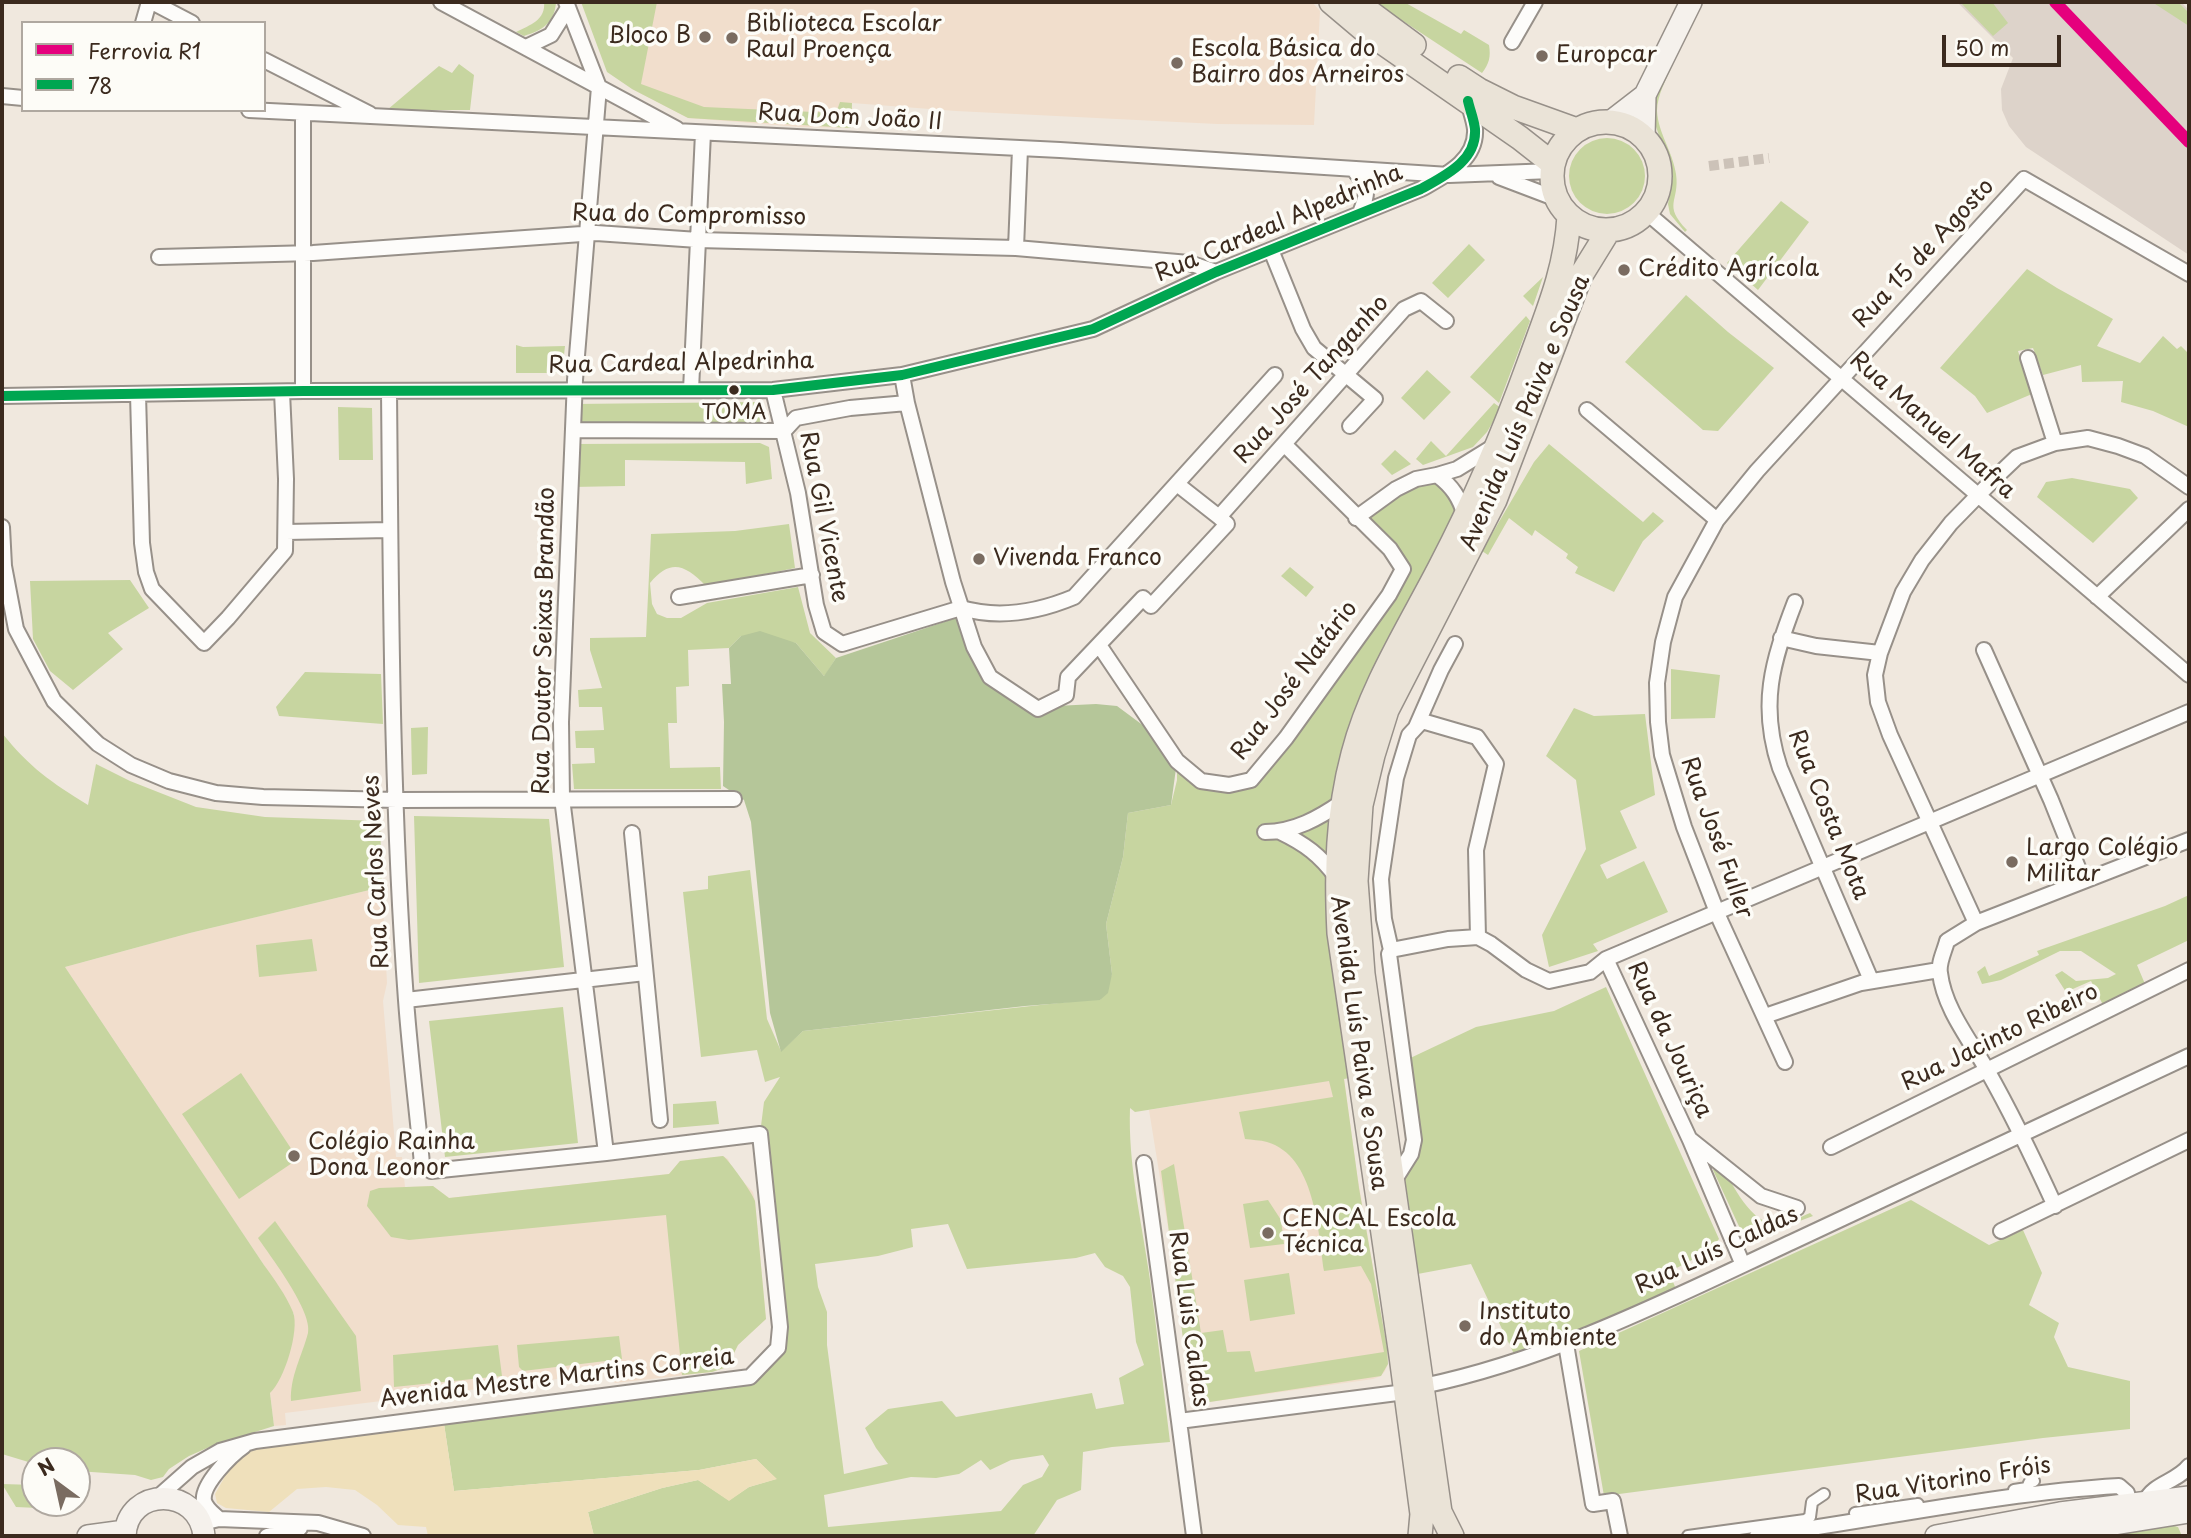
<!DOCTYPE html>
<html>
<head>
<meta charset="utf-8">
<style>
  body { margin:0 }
  #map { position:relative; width:2191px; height:1538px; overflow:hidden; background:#f0e8de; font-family:"Playpen Sans",sans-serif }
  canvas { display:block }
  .frame { position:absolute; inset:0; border:4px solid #3b2a1e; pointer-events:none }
  .legend { position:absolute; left:21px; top:21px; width:245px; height:91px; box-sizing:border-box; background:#fdfcf7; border:2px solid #afa8a0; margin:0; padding:9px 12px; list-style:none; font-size:21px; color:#3b2a1e }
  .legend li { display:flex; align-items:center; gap:14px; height:35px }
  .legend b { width:35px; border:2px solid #afa8a0 }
  .north { position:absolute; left:21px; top:1447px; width:70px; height:70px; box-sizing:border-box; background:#fdfcf7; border:2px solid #afa8a0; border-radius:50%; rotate:327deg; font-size:19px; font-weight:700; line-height:28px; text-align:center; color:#3b2a1e }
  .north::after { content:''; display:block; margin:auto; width:24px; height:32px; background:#7a6c61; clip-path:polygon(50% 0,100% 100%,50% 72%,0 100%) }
  .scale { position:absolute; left:1942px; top:35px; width:119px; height:32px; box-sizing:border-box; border:4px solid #3b2a1e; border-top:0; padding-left:9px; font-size:21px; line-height:24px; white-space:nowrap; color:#3b2a1e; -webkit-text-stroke:5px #fdfcf7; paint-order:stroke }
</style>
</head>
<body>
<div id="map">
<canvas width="2191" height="1538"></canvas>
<div class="frame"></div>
<ul class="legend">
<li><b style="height:9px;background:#e5007d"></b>Ferrovia R1</li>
<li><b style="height:9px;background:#00a651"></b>78</li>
</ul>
<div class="north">N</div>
<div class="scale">50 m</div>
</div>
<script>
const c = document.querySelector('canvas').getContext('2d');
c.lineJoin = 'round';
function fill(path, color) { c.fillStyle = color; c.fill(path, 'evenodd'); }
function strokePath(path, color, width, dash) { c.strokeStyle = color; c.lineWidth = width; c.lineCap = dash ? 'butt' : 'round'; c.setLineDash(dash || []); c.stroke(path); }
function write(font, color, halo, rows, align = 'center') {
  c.font = font + ' "Playpen Sans",sans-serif'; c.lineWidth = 7; c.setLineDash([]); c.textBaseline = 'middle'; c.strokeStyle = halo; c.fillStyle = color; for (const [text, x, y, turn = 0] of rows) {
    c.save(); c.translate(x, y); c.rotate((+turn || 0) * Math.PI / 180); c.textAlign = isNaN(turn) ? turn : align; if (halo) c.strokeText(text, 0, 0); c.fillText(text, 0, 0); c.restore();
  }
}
const built = new Path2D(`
  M 648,2 L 1312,2 L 1320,11 L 1314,125 L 1217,124 L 956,111 L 852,103 L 851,128 L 801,127 L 688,118 L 632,89 Z
  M 382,887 L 387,983 L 383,1001 L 396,1157 L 402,1157 L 405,1187 L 433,1186 L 449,1198 L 669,1174 L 680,1161 L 723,1156 L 728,1159 L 734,1172 L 753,1192 L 755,1201 L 766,1319 L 738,1345 L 727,1367 L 712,1372 L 615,1383 L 606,1373 L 285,1413 L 286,1425 L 274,1426 L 270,1393 L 294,1314 L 264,1265 L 65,967 L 190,933 Z
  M 1344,1078 L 1357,1174 L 1387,1348 L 1388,1364 L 1385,1371 L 1381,1376 L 1373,1379 L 1203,1403 L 1190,1392 L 1171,1246 L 1149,1110 Z`);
const industrial = new Path2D(`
  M 1957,2 L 2181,2 L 2189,10 L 2189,255 L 2026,147 L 2009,126 L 2002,110 L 2001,89 L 2013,58 Z`);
const green = new Path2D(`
  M 544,2 L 556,3 C 554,23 543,30 524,36 L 516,32 C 530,25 546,20 544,2 Z
  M 581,2 L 657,2 L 641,84 L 704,107 L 836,113 L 840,102 L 852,103 L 851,128 L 688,118 L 632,89 L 607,72 Z
  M 1374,2 L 1404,2 L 1461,34 L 1464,30 L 1489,45 C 1491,57 1489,64 1482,73 Z
  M 1960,2 L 1992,2 L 2008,23 L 1993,36 Z
  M 2152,2 L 2178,2 L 2189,13 L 2189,26 Z
  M 1670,62 L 1673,64 C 1667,78 1657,95 1657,111 C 1658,133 1673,152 1676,174 C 1680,202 1662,204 1687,230 L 1685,232 L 1670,214 L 1668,204 L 1673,176 L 1654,121 L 1656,93 Z
  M 459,64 L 474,75 L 470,110 L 387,110 L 439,66 L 452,73 Z
  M1569 176a38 38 0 1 1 76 0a38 38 0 1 1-76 0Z
  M 1781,201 L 1809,222 L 1758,290 L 1727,263 Z
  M 1469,244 L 1485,260 L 1448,298 L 1432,283 Z
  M 2027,269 L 2057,288 L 2113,319 L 2097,346 L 2140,363 L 2163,336 L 2177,349 L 2181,346 L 2189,354 L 2189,427 L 2153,411 L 2121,402 L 2123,381 L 2082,382 L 2081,365 L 2043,375 L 2033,348 L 2018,351 L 2032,394 L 1987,413 L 1975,396 L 1940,368 Z
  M 1543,277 L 1533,306 L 1523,296 Z
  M 1686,295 L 1728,332 L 1774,368 L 1718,431 L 1703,430 L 1625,362 Z
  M 1526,316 L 1530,321 L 1499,403 L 1470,377 Z
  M 516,345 L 523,347 L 565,346 L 562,373 L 516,373 Z
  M 1427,370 L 1451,392 L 1424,420 L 1401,398 Z
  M 759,402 L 760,423 L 578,426 L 574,404 Z
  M 1494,403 L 1501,408 L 1487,432 L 1473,447 L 1423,465 L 1416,459 L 1431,441 L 1446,456 Z
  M 338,407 L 372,408 L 373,460 L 339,460 Z
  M 760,443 L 769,447 L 772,479 L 746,484 L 745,462 L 625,460 L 625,486 L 572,487 L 576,444 Z
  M 1549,444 L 1643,522 L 1653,512 L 1664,521 L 1643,541 L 1614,592 L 1575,573 L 1578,567 L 1566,558 L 1568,554 L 1535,530 L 1532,536 L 1509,518 L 1488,555 L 1482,551 L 1534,462 Z
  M 1395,450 L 1411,464 L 1392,475 L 1381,464 Z
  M 1437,475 L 1461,502 L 1371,700 L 1360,1076 L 1344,1079 L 1359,1188 L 1387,1348 L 1388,1364 L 1381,1376 L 1203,1403 L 1190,1392 L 1161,1171 L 1174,1164 L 1201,1333 L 1223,1330 L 1227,1352 L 1250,1351 L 1255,1372 L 1384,1352 L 1371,1284 L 1361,1266 L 1324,1271 C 1318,1230 1315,1156 1267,1142 C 1260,1140 1252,1140 1245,1139 L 1239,1112 L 1333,1097 L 1329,1081 L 1135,1112 L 1130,1108 C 1128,1164 1141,1218 1149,1273 C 1157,1329 1163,1386 1170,1442 L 1112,1447 L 1083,1452 L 1081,1490 L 1057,1500 L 1033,1536 L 594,1536 L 588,1512 L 662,1488 L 698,1480 L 729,1500 L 749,1487 L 776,1479 L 756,1459 L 699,1470 L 454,1491 L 443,1417 L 750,1377 L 778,1348 L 760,1134 L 764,1102 L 780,1077 L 765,1082 L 757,1050 L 701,1057 L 683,892 L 708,889 L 708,876 L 750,870 L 767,1019 L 781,1051 L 803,1031 L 1086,1000 L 1100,1000 L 1112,974 L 1106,924 L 1123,857 L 1128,813 L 1171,805 L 1177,780 L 1177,761 L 1219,783 L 1255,772 L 1397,578 L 1396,564 L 1356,518 ZM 948,1224 L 967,1269 L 1076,1258 L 1095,1253 L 1105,1267 L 1123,1276 L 1130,1287 L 1136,1342 L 1144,1365 L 1119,1378 L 1124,1404 L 1096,1409 L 1092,1393 L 956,1417 L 942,1401 L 888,1409 L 865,1428 L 876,1448 L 888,1464 L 844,1474 L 827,1345 L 827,1312 L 818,1287 L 815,1264 L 878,1256 L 913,1247 L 911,1229 ZM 1043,1455 L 1049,1465 L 1042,1477 L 1023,1485 L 1001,1511 L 828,1527 L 824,1495 L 911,1477 L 936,1478 L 959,1474 L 981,1460 L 990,1470 L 1011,1460 Z
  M 2072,478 L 2130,489 L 2138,498 L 2093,543 L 2037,497 L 2046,482 Z
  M 789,524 L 795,568 L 706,586 C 685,565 671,558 650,583 L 652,604 L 657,614 L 667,618 L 681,618 L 707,603 L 798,587 L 810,633 L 836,658 L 826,674 L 824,676 L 796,643 L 741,636 L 729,648 L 688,650 L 689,686 L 676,687 L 677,723 L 668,723 L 670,768 L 720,767 L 721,789 L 574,789 L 572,764 L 595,763 L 594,748 L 576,748 L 575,731 L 604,730 L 602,707 L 579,707 L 578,690 L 602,688 L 590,650 L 590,638 L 646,637 L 651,534 L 735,531 Z
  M 1290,567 L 1314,587 L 1306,597 L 1281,576 Z
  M 130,580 L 149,608 L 108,633 L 123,649 L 73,690 L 50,671 L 33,639 L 30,581 Z
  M 1671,669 L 1720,675 L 1715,718 L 1671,719 Z
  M 305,672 L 381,674 L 383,724 L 279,716 L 276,707 Z
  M 1574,708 L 1594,716 L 1645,714 L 1655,795 L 1620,811 L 1637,848 L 1600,865 L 1607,879 L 1644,861 L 1668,912 L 1593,944 L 1598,951 L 1549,967 L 1542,935 L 1586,849 L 1576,780 L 1546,756 Z
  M 428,727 L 427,774 L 412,775 L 411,728 Z
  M 2,733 C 30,768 51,782 88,805 L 96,764 L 130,781 L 196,807 L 265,817 L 380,821 L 382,887 L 190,933 L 65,967 L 264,1265 C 274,1279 286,1295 293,1312 C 300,1330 284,1381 270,1393 L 274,1426 L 214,1445 L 189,1456 L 169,1469 L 163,1477 L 151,1480 L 135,1475 L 77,1471 L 77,1461 L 35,1461 L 35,1464 L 2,1454 Z
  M 414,816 L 549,819 L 564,967 L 419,983 Z
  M 2189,895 L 2189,940 L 2137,965 L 2145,984 L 2103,1005 L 2091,981 L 2066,992 L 2055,975 L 2062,971 L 2076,981 L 2108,978 L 2116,974 L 2081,951 L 2060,951 L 2001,980 L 1982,984 L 1977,972 L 1985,966 L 1989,976 L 2039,955 L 2037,951 L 2165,906 Z
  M 312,939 L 317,971 L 259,977 L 256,945 Z
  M 1606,987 L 1719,1239 L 1709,1251 L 1669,1272 L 1678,1294 L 1566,1344 L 1514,1354 L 1471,1264 L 1407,1276 L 1394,1181 L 1411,1154 L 1404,1061 L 1476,1027 L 1554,1011 Z
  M 563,1007 L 578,1143 L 445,1157 L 429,1021 Z
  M 241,1073 L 298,1159 L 239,1199 L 182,1114 Z
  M 716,1101 L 719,1124 L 673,1128 L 673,1104 Z
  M 723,1156 C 729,1160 753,1194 755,1201 L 766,1319 L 738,1345 L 727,1367 L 712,1372 L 682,1375 L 666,1215 L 409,1240 L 391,1237 L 367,1206 L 370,1191 L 379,1188 L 433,1186 L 449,1198 L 669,1174 L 680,1161 Z
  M 1721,1164 C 1734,1186 1752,1230 1785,1224 C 1793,1222 1802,1216 1810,1213 L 1813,1216 L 1749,1240 L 1743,1235 L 1713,1170 Z
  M 1268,1200 L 1281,1220 L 1284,1244 L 1250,1248 L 1243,1204 Z
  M 1911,1200 L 1989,1245 L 2023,1230 L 2042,1273 L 2029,1305 L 2059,1323 L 2054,1337 L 2068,1367 L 2130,1381 L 2130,1429 L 2043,1438 L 1604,1496 L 1579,1351 Z
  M 275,1221 L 356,1336 L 361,1391 L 291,1401 C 290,1376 302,1356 308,1333 C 313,1312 271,1257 258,1238 Z
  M 1289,1273 L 1295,1314 L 1250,1321 L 1244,1280 Z
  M 619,1336 L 622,1359 L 523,1371 L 519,1367 L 517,1345 Z
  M 498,1345 L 502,1376 L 394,1387 L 393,1355 Z
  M 2,1484 L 35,1485 L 35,1503 L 38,1503 L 38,1508 L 16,1507 Z
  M 2171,1525 L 2178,1527 L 2182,1536 L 2101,1536 Z`);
const forest = new Path2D(`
  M 959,617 L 1009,695 L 1035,707 L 1096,704 L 1117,706 L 1148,729 L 1177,761 L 1171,805 L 1128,813 L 1123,857 L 1106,924 L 1112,974 L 1108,993 L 1100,1000 L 1025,1006 L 803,1031 L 781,1052 L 770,1013 L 751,822 L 744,800 L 723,786 L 724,722 L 722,684 L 731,684 L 729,648 L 741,636 L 760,631 L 796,643 L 824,676 L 836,658 Z`);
const sand = new Path2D(`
  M 443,1417 L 454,1491 L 699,1470 L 756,1459 L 777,1479 L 749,1487 L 729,1501 L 698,1480 L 662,1488 L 588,1512 L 594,1536 L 428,1536 L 426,1527 L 398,1525 L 377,1505 L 355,1490 L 326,1487 L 297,1489 L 269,1512 L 226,1508 L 217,1503 L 215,1494 L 228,1471 L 255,1441 Z`);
const pedestrianTunnel = new Path2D(`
  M 1709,166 L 1769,158`);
const pedestrian = new Path2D(`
  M 2014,1490 L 2027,1488 L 2029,1483 L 2034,1481
  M 1855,1513 L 1918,1504
  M 1688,1536 L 1805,1520 L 1810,1517 L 1812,1502 L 1824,1494`);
const minor = new Path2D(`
  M 152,2 L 192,23
  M 441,2 L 677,129
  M 566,2 L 599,87 L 575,380 L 561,722 L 562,798 L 606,1153
  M 143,23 L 149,2
  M 1512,42 L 1535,2
  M 526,47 L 551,35 L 568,8
  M 264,60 L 370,114
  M 2,96 L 23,98
  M 249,110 L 1060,150 L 1449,175 L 1552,171
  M 303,113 L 303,391
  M 1353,169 C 1369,187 1369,191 1360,213
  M 1499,177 L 1557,199
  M 1646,212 L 2189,675
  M 1016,248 L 1020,149
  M 1271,250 L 1303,329 L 1314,348 L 1375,399 L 1350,426
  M 159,257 L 313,253 L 596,233 L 698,240 L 1016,248 L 1189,263 L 1216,272
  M 2028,358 L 2055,443
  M 902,375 L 907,403 L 953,582 L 974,647 L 990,677 L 1038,709 L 1066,695 L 1068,677 L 1143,598 L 1151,606 L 1227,524 L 1219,517 L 1404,309 L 1421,301 L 1446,321
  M 691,390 L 703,133
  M 773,390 L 798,493 L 816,605 L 824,632 L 842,644 L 961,608
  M 138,394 L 142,543 L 146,572 L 152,589 L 204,643 L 228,618 L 285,551 L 286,479 L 282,392
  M 2,396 L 303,391 L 773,390 L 902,375 L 1093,329 L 1216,272 L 1421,189 C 1444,176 1477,161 1475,129 C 1474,120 1470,110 1468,101
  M 1587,410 L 1717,520
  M 573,430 L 784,431 L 796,418 L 850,408 L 907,403
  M 1437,475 C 1452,486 1460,498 1465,516
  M 1177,484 L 1219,517
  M 1356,518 L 1396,489 L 1416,479 L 1437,475 L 1457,469 L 1496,445
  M 2,527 L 4,566 L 16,629 L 54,701 L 98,744 L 131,765 L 169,781 L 216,793 L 263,797 L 397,800 L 734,799
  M 286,532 L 389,530
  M 679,597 L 812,575
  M 2097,597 L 2189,509
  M 1795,602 C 1772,662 1759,705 1780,768 L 1871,980
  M 961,608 C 999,619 1038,612 1074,597 L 1275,375
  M 1781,638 L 1816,646 L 1880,653
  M 1099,645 L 1177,761 L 1201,781 L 1229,785 L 1251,780 L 1286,738 L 1389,595 L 1403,569 L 1390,549 L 1284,444
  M 1984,650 L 2051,800 L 2083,880
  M 1416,727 L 1441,670 L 1455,644
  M 1265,832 C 1294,832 1319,818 1342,802
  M 1280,832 C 1305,844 1320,855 1336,877
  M 632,833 L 660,1120
  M 1976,923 L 1890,735 L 1878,702 L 1875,675 L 1880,653 L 1903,592 L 1922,560 L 1951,523 L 1996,477 L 2017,457 L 2055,443 L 2088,438 L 2118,446 L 2145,456 L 2189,487
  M 1391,950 L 1448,939 L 1478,937 L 1491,944 L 1526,970 L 1549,981 L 1590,972 L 1606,959 L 2189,712
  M 1606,959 L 1690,1140 L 1743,1265
  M 406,1000 L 645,973
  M 1765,1016 L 1861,983 L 1939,970
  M 1785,1062 L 1720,920 L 1684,827 L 1662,755 L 1658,722 L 1657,683 L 1663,642 L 1675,597 L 1717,520 L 1757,471 L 2024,179 L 2189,274
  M 1691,1140 L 1761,1196 L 1797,1208
  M 1831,1147 L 2189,970
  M 1144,1163 L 1179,1421 L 1405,1392
  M 1394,1181 L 1411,1154 L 1414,1140 L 1389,954 L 1391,950 L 1384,919 L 1381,879 L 1396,778 L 1409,735 L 1422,721 L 1477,737 L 1496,764 L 1476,850 L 1478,937
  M 2055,1206 C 2034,1160 2012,1114 1987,1070 C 1970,1040 1944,1008 1940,973 C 1938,963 1945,950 1947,941 L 1976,923 L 2189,840
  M 2001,1231 L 2189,1140
  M 1566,1344 L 1593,1504 L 1613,1501 L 1620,1536
  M 1423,1386 C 1553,1359 1672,1298 1792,1242 C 1924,1180 2056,1118 2189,1056
  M 1179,1421 L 1194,1536
  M 157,1498 L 192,1467 L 220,1451 L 255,1441 L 750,1377 L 778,1348 L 780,1327 L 760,1134 L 606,1153 L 431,1171 L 422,1164 C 417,1109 410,1055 406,1000 C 391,798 391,594 389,391
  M 2145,1502 C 2153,1483 2177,1482 2189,1466
  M 219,1519 C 214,1514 206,1509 204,1501 C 201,1485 231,1455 244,1446
  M 202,1523 L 219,1519 L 318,1523 L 363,1536
  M 267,1536 L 300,1528
  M 1757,1536 C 1877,1520 1998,1493 2119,1486 L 2127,1493 L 2130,1504`);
const secondary = new Path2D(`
  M 1610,122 L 1645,95
  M 1644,137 L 1645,95 L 1691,2
  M 2008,1534 L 2064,1532 L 2189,1512
  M 88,1536 L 125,1531
  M 125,1536 C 127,1486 199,1486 204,1536
  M 1936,1536 L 2060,1513 L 2189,1497`);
const primary = new Path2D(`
  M 1331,2 L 1363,29 L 1520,138 L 1553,164
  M 1356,2 L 1414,45
  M 1459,77 L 1479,90 L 1513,107 L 1577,130
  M1552 176a54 54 0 1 1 108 0a54 54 0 1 1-108 0Z
  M 1420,1536 L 1422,1514 L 1401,1356 L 1339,933 C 1336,873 1337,814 1353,754 C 1370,688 1409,627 1440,567 C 1475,500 1503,435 1529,363 C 1547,313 1566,270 1569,216
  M 1452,1536 L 1440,1512 L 1363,974 L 1356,881 L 1361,805 L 1373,755 L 1387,710 L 1495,500 L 1580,277 L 1609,230`);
const bus1 = new Path2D(`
  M 2,396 L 303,391 L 773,390 L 902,375 L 1093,329 L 1216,272 L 1421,189 C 1444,176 1477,161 1475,129 C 1474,120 1470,110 1468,101`);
const rail1 = new Path2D(`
  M 2055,2 L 2189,142`);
const markers = [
  [705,37,7,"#7a6c61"],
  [732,38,7,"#7a6c61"],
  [1542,56,7,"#7a6c61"],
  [1177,63,7,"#7a6c61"],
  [1624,270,7,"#7a6c61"],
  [734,390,6,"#3b2a1e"],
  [979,559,7,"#7a6c61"],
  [2012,862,7,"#7a6c61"],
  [294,1156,7,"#7a6c61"],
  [1268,1233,7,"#7a6c61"],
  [1465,1326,7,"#7a6c61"]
];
const busNames = [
  ["TOMA",734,413]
];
const poiNames = [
  ["Biblioteca Escolar",746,25],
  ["Raul Proença",746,51],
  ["Bloco B",691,37,"right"],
  ["Escola Básica do",1191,50],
  ["Bairro dos Arneiros",1191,76],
  ["Europcar",1556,56],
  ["Crédito Agrícola",1638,270],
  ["Vivenda Franco",993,559],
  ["Largo Colégio",2026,849],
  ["Militar",2026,875],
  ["Colégio Rainha",308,1143],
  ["Dona Leonor",308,1169],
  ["CENCAL Escola",1282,1220],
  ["Técnica",1282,1246],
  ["Instituto",1479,1313],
  ["do Ambiente",1479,1339]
];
const streetNames = [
  ["Rua Dom João II",850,118,3],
  ["Rua do Compromisso",689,216,1],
  ["Rua Cardeal Alpedrinha",1279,224,-23],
  ["Rua 15 de Agosto",1924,254,-47],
  ["Rua Cardeal Alpedrinha",681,364,-1],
  ["Rua José Tanganho",1312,380,-48],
  ["Avenida Luís Paiva e Sousa",1526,413,-67],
  ["Rua Manuel Mafra",1932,426,41],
  ["Rua Gil Vicente",823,517,79],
  ["Rua Doutor Seixas Brandão",545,641,-89],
  ["Rua José Natário",1295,681,-53],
  ["Rua Costa Mota",1828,815,68],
  ["Rua José Fuller",1716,838,70],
  ["Rua Carlos Neves",377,872,-93],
  ["Rua Jacinto Ribeiro",2000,1038,-26],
  ["Rua da Jouriça",1669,1040,65],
  ["Avenida Luís Paiva e Sousa",1358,1043,82],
  ["Rua Luís Caldas",1717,1251,-25],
  ["Rua Luis Caldas",1188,1319,82],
  ["Avenida Mestre Martins Correia",557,1379,-7],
  ["Rua Vitorino Fróis",1953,1481,-9]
];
fill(built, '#f1decc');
fill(industrial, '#ddd3ca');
fill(green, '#c7d5a0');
fill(forest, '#b5c699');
fill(sand, '#efe0bb');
strokePath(pedestrianTunnel, '#ccc2b8', 10, [10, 5]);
strokePath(pedestrian, '#979089', 14);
strokePath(minor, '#979089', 18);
strokePath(secondary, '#979089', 24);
strokePath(primary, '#979089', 26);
strokePath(pedestrian, '#fdfcfa', 10);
strokePath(minor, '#fdfcfa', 14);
strokePath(secondary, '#f5f1ec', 21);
strokePath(primary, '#eae3d7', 23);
strokePath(bus1, '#00a651', 10);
strokePath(rail1, '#e5007d', 12);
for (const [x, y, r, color] of markers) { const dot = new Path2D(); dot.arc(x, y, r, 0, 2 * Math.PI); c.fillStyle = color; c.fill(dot); strokePath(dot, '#fdfcf7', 2.5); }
write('21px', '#3b2a1e', '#fdfcf7', busNames);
write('23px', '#3b2a1e', '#fdfcf7', poiNames, 'left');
write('23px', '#3b2a1e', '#fdfcf7', streetNames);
</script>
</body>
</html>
